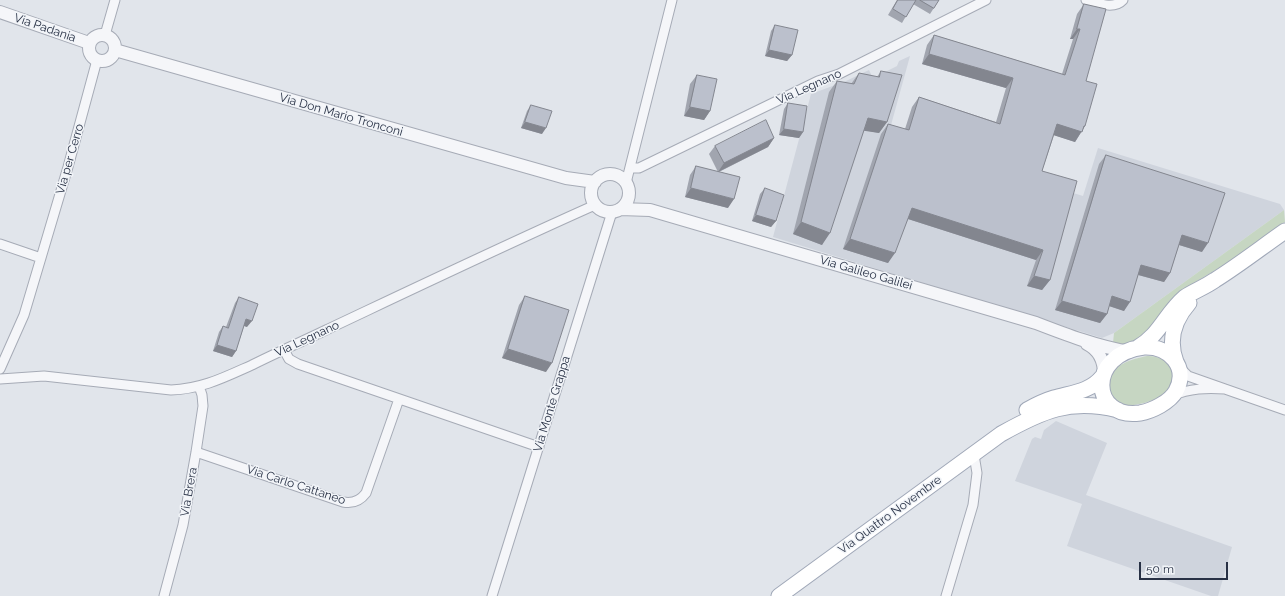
<!DOCTYPE html>
<html>
<head>
<meta charset="utf-8">
<style>
  body { margin:0 }
  #map { position:relative; width:1285px; height:596px; overflow:hidden; background:#e1e5eb; font-family:Raleway,sans-serif }
  canvas { display:block }
  .scale { position:absolute; left:1139px; top:562px; width:89px; height:18px; box-sizing:border-box; border:2px solid #283145; border-top:0; padding-left:5px; font-size:12px; line-height:14px; white-space:nowrap; color:#283145; -webkit-text-stroke:3px #f1f4f8; paint-order:stroke }
</style>
</head>
<body>
<div id="map">
<canvas width="1285" height="596"></canvas>
<div class="scale">50 m</div>
</div>
<script>
const c = document.querySelector('canvas').getContext('2d');
c.lineJoin = 'round';
function fill(path, color) { c.fillStyle = color; c.fill(path, 'evenodd'); }
function strokePath(path, color, width, dash) { c.strokeStyle = color; c.lineWidth = width; c.lineCap = dash ? 'butt' : 'round'; c.setLineDash(dash || []); c.stroke(path); }
function write(font, color, halo, rows, align = 'center') {
  c.font = font + ' Raleway,sans-serif'; c.lineWidth = 3; c.setLineDash([]); c.textBaseline = 'middle'; c.strokeStyle = halo; c.fillStyle = color; for (const [text, x, y, turn = 0] of rows) {
    c.save(); c.translate(x, y); c.rotate((+turn || 0) * Math.PI / 180); c.textAlign = isNaN(turn) ? turn : align; if (halo) c.strokeText(text, 0, 0); c.fillText(text, 0, 0); c.restore();
  }
}
const built = new Path2D(`
  M 910,56 L 888,136 L 1083,196 L 1098,148 L 1280,204 L 1284,210 L 1114,333 L 1102,338 L 773,237 L 811,94 L 846,81 L 869,70 L 872,76 L 875,77 L 897,66 L 899,61 Z
  M 1056,421 L 1107,443 L 1086,495 L 1232,547 L 1218,596 L 1211,596 L 1067,546 L 1082,504 L 1015,481 L 1032,439 L 1035,437 L 1041,439 L 1044,430 Z`);
const green = new Path2D(`
  M 1284,210 L 1285,222 L 1234,259 L 1197,281 L 1172,299 L 1162,311 L 1149,335 L 1126,345 L 1113,343 L 1114,333 Z
  M 1147,356 C 1167,355 1181,373 1168,391 C 1161,399 1136,407 1125,405 C 1119,403 1113,399 1111,394 C 1109,390 1109,386 1109,382 C 1111,364 1133,359 1147,356 Z`);
const minor = new Path2D(`
  M 1086,0 C 1097,3 1114,10 1123,0
  M 105,35 L 115,0
  M 631,168 L 639,168 L 818,81 L 839,74 L 986,0
  M 626,183 L 672,0
  M 0,244 L 41,258
  M 284,350 L 289,359 L 298,364 L 539,447
  M 0,369 L 24,315 L 68,167 L 97,60
  M 0,379 L 44,376 L 171,390 C 202,389 225,377 252,365 C 276,353 301,342 326,330 C 415,288 505,245 595,205
  M 1225,389 L 1285,410
  M 1172,396 C 1190,388 1207,388 1225,389 L 1188,376 L 1179,367
  M 196,452 L 343,502 C 353,504 360,501 366,493 L 399,399
  M 164,596 L 183,525 L 196,452 L 203,406 L 202,395 L 199,386
  M 492,596 L 612,212
  M 946,596 L 973,505 L 977,473 L 974,455`);
const tertiary = new Path2D(`
  M 0,12 L 89,43
  M89 48a13 13 0 1 1 26 0a13 13 0 1 1-26 0Z
  M 115,50 L 566,178 L 595,182
  M591 193a19 19 0 1 1 38 0a19 19 0 1 1-38 0Z
  M 620,209 L 650,210 L 1036,323 C 1067,335 1096,346 1129,352
  M 1087,344 C 1099,350 1104,360 1104,374`);
const primary = new Path2D(`
  M 1144,347 C 1169,346 1189,367 1176,391 C 1170,402 1152,411 1140,413 C 1091,420 1086,354 1144,347 Z
  M 1137,348 C 1160,335 1165,314 1185,297 C 1194,291 1205,287 1215,280 C 1239,265 1262,247 1285,231
  M 1176,362 C 1168,341 1174,320 1189,303
  M 1027,410 C 1036,405 1044,401 1054,398 C 1071,393 1090,392 1102,377
  M 779,596 L 1001,434 C 1042,411 1070,398 1118,410`);
const wall = new Path2D(`
  M 897,0 L 939,0 L 930,14 L 913,4 L 902,23 L 888,15 Z
  M 1084,4 L 1086,81 L 1085,126 L 1075,142 L 1054,135 L 1042,171 L 1050,280 L 1042,290 L 1027,286 L 1036,260 L 908,219 L 888,263 L 843,249 L 881,134 L 888,124 L 905,129 L 912,107 L 919,97 L 996,122 L 1006,88 L 922,64 L 927,45 L 934,35 L 1062,74 L 1073,39 L 1070,39 L 1077,14 Z
  M 775,25 L 792,55 L 787,61 L 765,56 L 771,31 Z
  M 881,71 L 887,122 L 879,133 L 864,130 L 822,245 L 793,234 L 829,92 L 837,81 L 851,84 L 859,73 L 877,77 Z
  M 697,75 L 710,111 L 704,120 L 684,116 L 690,84 Z
  M 788,103 L 803,132 L 799,138 L 779,135 L 784,109 Z
  M 531,105 L 542,134 L 521,128 L 527,111 Z
  M 774,138 L 768,147 L 719,172 L 728,208 L 685,197 L 690,175 L 696,166 L 718,172 L 709,154 L 715,146 Z
  M 1106,155 L 1202,252 L 1179,245 L 1170,273 L 1164,282 L 1138,275 L 1124,311 L 1109,306 L 1107,314 L 1100,323 L 1055,310 L 1099,164 Z
  M 765,188 L 776,221 L 771,227 L 752,221 L 760,194 Z
  M 525,296 L 546,372 L 502,358 L 519,305 Z
  M 239,297 L 247,327 L 244,326 L 236,351 L 232,357 L 213,351 L 219,332 L 223,326 L 226,327 L 235,303 Z`);
const shadedWall = new Path2D(`
  M 1077,29 L 1080,29 L 1073,39 L 1070,39 Z
  M 769,50 L 792,55 L 787,61 L 765,56 Z
  M 929,54 L 1013,78 L 1006,88 L 922,64 Z
  M 690,107 L 710,111 L 704,120 L 684,116 Z
  M 868,118 L 887,122 L 879,133 L 859,130 Z
  M 525,122 L 546,128 L 542,134 L 521,128 Z
  M 1057,124 L 1084,126 L 1085,126 L 1075,142 L 1050,134 Z
  M 784,129 L 803,132 L 799,138 L 779,135 Z
  M 774,138 L 768,147 L 718,172 L 724,163 Z
  M 691,188 L 734,199 L 728,208 L 685,197 Z
  M 912,208 L 1043,250 L 1036,260 L 905,218 Z
  M 756,215 L 776,221 L 771,227 L 752,221 Z
  M 801,222 L 830,233 L 822,245 L 793,234 Z
  M 1182,235 L 1208,243 L 1202,252 L 1176,244 Z
  M 850,239 L 895,253 L 888,263 L 843,249 Z
  M 1141,265 L 1170,273 L 1164,282 L 1135,274 Z
  M 1034,276 L 1050,280 L 1042,290 L 1027,286 Z
  M 1112,296 L 1130,302 L 1124,311 L 1106,305 Z
  M 1062,301 L 1107,314 L 1100,323 L 1055,310 Z
  M 246,319 L 252,321 L 247,327 L 242,325 Z
  M 217,345 L 236,351 L 232,357 L 213,351 Z
  M 508,349 L 552,363 L 546,372 L 502,358 Z`);
const building = new Path2D(`
  M 898,0 L 916,0 L 906,17 L 893,9 Z
  M 920,0 L 939,0 L 934,8 Z
  M 1084,4 L 1106,9 L 1086,81 L 1097,84 L 1085,126 L 1084,126 L 1082,132 L 1057,124 L 1042,171 L 1077,181 L 1050,280 L 1034,276 L 1043,250 L 912,208 L 895,253 L 850,239 L 888,124 L 909,130 L 919,97 L 1000,124 L 1013,78 L 929,54 L 934,35 L 1065,75 L 1080,29 L 1077,29 Z
  M 775,25 L 798,30 L 792,55 L 769,50 Z
  M 881,71 L 902,75 L 887,122 L 868,118 L 830,233 L 801,222 L 837,81 L 854,84 L 859,73 L 879,77 Z
  M 697,75 L 717,79 L 710,111 L 690,107 Z
  M 788,103 L 807,106 L 803,132 L 784,129 Z
  M 531,105 L 552,111 L 546,128 L 525,122 Z
  M 766,120 L 774,138 L 724,163 L 715,146 Z
  M 1106,155 L 1225,193 L 1208,243 L 1182,235 L 1170,273 L 1141,265 L 1130,302 L 1112,296 L 1107,314 L 1062,301 Z
  M 696,166 L 740,177 L 734,199 L 691,188 Z
  M 765,188 L 784,195 L 776,221 L 756,215 Z
  M 525,296 L 569,310 L 552,363 L 508,349 Z
  M 239,297 L 258,304 L 252,321 L 246,319 L 236,351 L 217,345 L 223,326 L 228,328 Z`);
const streetNames = [
  ["Via Padania",45,28,19],
  ["Via Legnano",809,87,-24],
  ["Via Don Mario Tronconi",341,115,16],
  ["Via per Cerro",70,159,-74],
  ["Via Galileo Galilei",866,273,16],
  ["Via Legnano",307,339,-25],
  ["Via Monte Grappa",552,404,-73],
  ["Via Carlo Cattaneo",296,485,18],
  ["Via Brera",189,492,-80],
  ["Via Quattro Novembre",890,515,-36]
];
fill(built, '#cfd4dd');
fill(green, '#c6d6c2');
strokePath(minor, '#a6abb6', 11);
strokePath(tertiary, '#a6abb6', 14);
strokePath(primary, '#a0a8b8', 17);
strokePath(minor, '#f5f6f9', 9);
strokePath(tertiary, '#f5f6f9', 12);
strokePath(primary, '#fff', 15);
fill(wall, '#a1a5af');
fill(shadedWall, '#83868f');
fill(building, '#bbc0cc');
strokePath(building, '#83868f', 1);
write('12px', '#283145', '#f1f4f8', streetNames);
</script>
</body>
</html>
